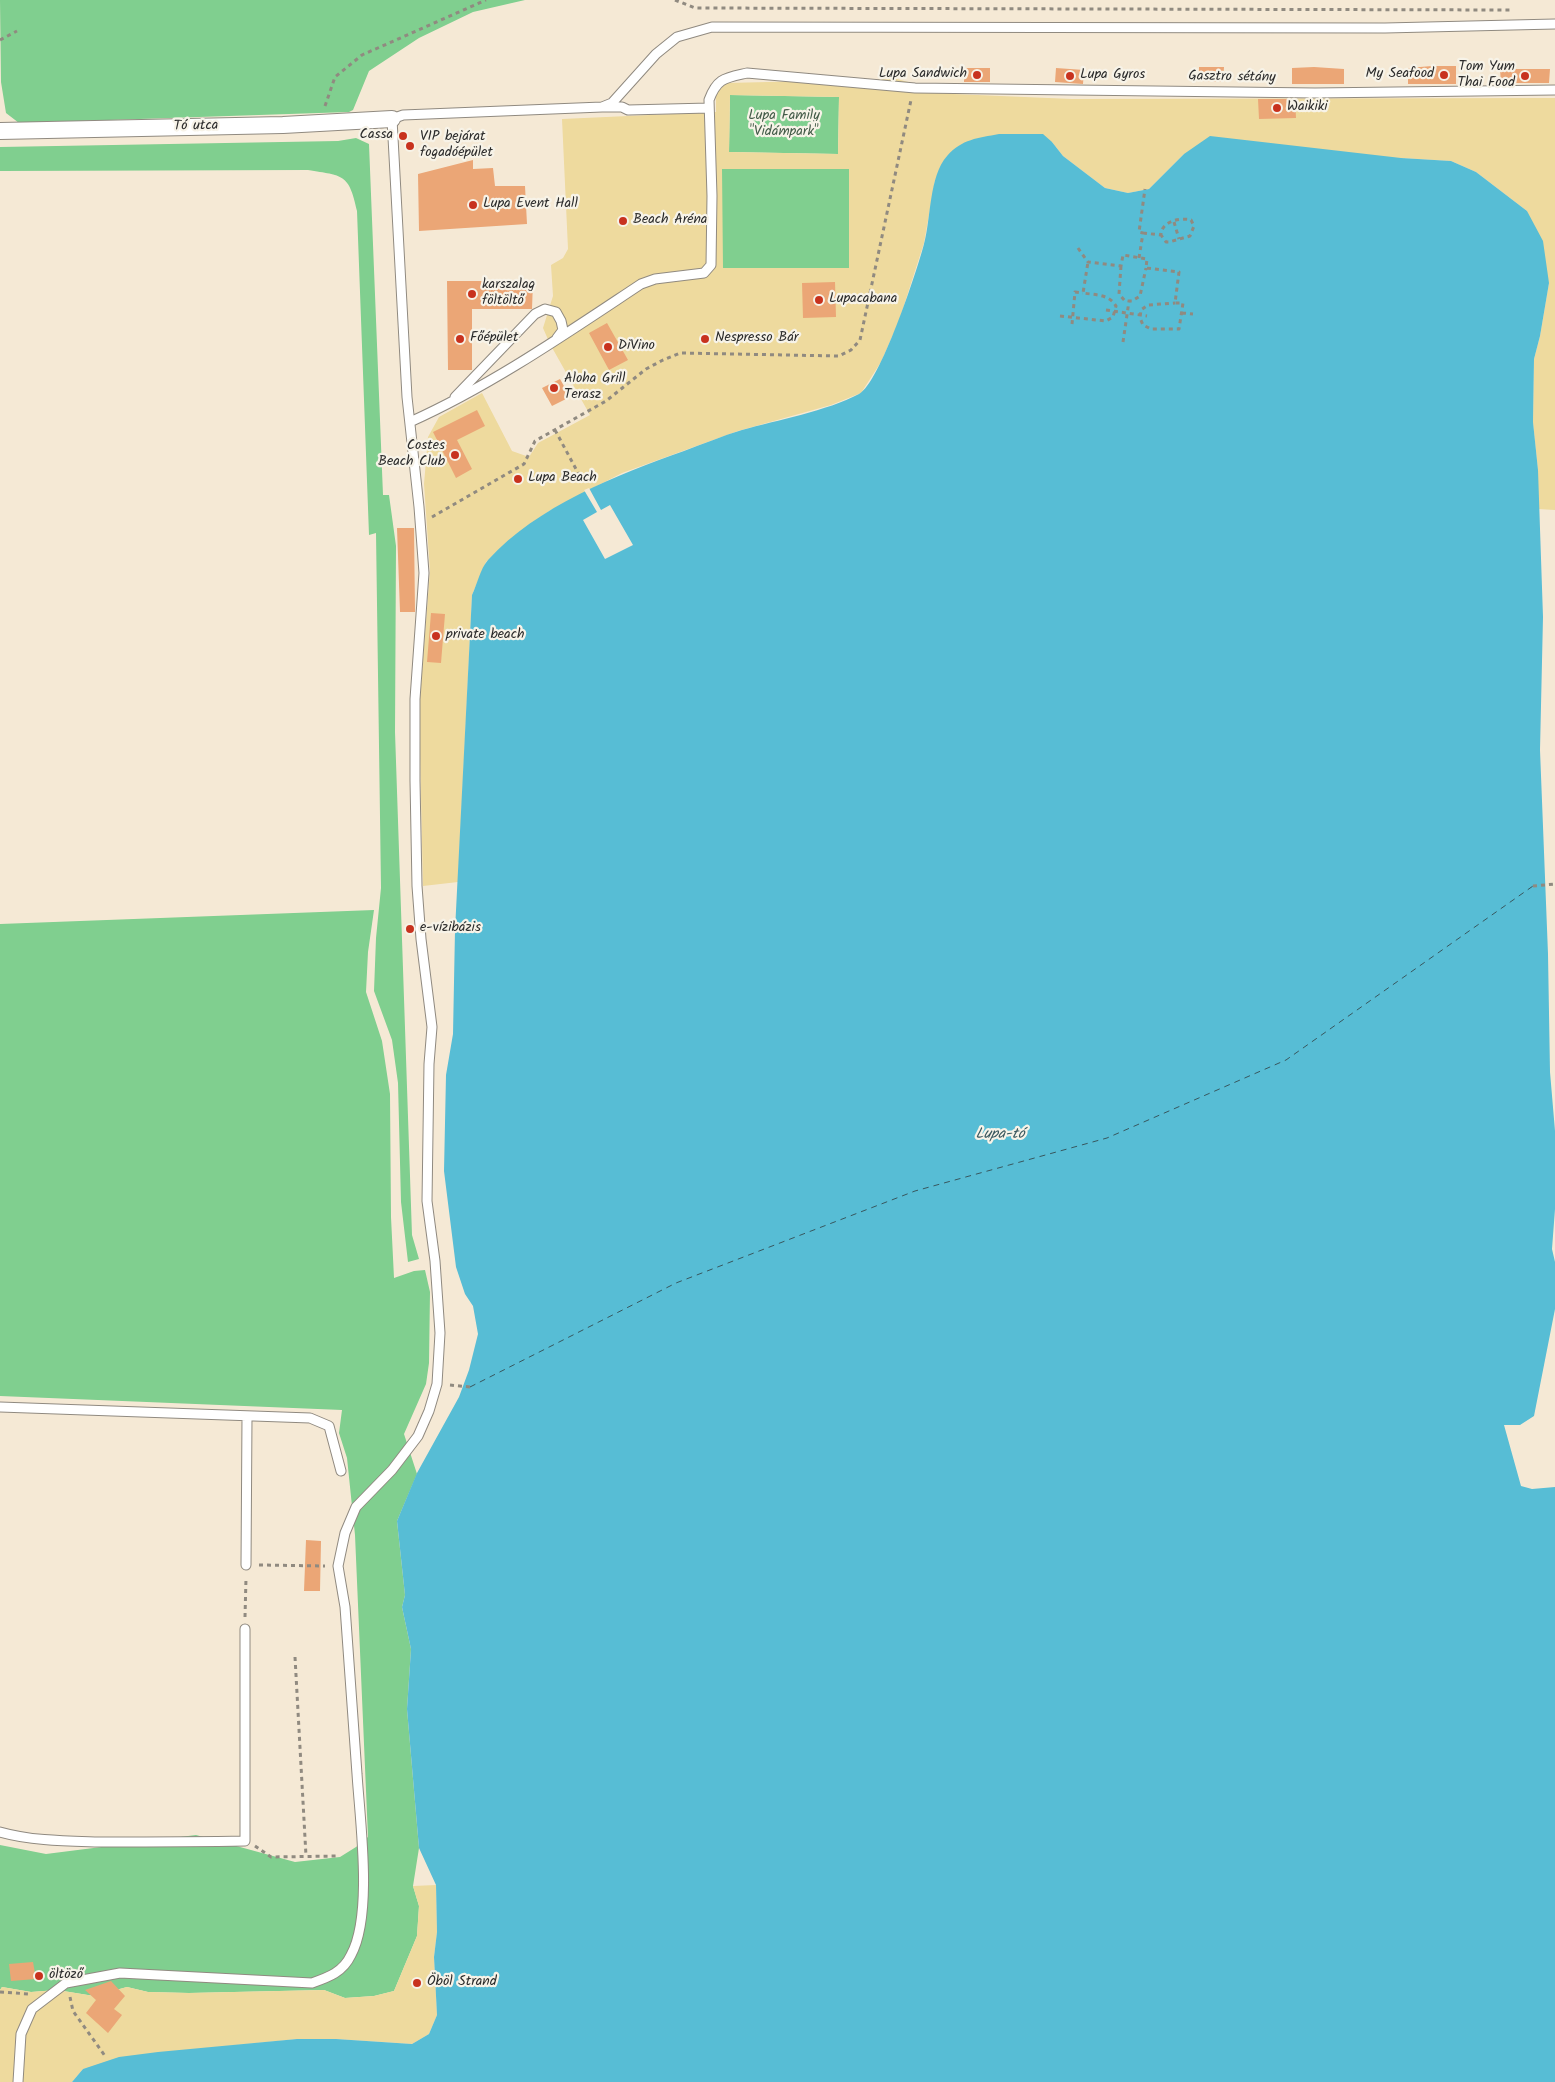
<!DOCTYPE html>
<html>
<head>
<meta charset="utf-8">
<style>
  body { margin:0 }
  canvas { display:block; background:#f5e9d5 }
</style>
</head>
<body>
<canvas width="1555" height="2082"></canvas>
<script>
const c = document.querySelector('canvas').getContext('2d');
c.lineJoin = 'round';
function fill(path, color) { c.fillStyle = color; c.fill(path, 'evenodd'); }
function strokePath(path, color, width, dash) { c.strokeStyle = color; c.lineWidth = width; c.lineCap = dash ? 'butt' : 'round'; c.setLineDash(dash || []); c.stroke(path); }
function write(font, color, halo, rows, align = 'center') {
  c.font = font + ' Kalam,sans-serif'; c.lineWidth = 4.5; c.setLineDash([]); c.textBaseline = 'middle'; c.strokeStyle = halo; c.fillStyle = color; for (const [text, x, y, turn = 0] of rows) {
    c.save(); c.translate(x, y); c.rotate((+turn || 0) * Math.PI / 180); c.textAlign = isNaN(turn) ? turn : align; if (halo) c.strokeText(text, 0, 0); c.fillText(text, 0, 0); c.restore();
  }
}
const green = new Path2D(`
  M 0,0 L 525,0 L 473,12 L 419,38 L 369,71 L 353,110 L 349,112 L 19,123 L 6,113 L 1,82 Z
  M 730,95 L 839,97 L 838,154 L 729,152 Z
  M 356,138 L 369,144 L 383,495 L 389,495 L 396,546 L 395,732 L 412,1235 L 419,1259 L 408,1262 L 401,1202 L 398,1083 L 392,1040 L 374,991 L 376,938 L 381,888 L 376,533 L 369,535 L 357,211 C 349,173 343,176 308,170 L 0,171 L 0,147 L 338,141 Z
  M 722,169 L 849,169 L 849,268 L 722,268 Z
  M 374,910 L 368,952 L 366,992 L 382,1041 L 390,1094 L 391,1217 L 394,1278 L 414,1271 L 425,1270 L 430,1292 L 429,1363 L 426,1384 L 404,1434 L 417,1474 L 397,1521 L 405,1595 L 402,1607 L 411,1649 L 407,1709 L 419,1848 L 413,1886 L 419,1906 L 417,1936 L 394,1991 L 374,1996 L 345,1998 L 324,1990 L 189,1993 L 148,1992 L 127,1987 L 94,1996 L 57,1990 L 31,1992 L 2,1987 L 0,1990 L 0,1845 L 46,1854 L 196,1835 L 295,1862 L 340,1857 L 356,1847 L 368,1837 L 355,1535 L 347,1458 L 339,1433 L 342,1410 L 0,1396 L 0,924 Z`);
const sand = new Path2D(`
  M 897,79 L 953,94 L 1072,99 L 1555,98 L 1555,510 L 1538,509 L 1538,470 L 1533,422 L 1534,359 L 1540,336 L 1549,283 L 1527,211 L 1476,172 L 1451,161 L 1401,158 L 1184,154 L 1149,189 L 1128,193 L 1105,188 L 1063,156 L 1052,142 L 947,156 L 935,181 L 924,243 L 899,321 L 881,362 L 861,393 L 831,405 L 738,431 L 622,473 L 549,511 L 512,538 L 486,562 L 472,595 L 458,882 L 423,886 L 419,710 L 430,571 L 424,484 L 428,437 L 439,417 L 482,393 L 512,451 L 529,457 L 538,443 L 590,415 L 550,344 L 543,328 L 553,296 L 551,265 L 563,258 L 568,249 L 562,119 L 716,112 L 716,94 L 726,83 ZM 730,95 L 839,97 L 838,154 L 729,152 ZM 722,169 L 849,169 L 849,268 L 723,268 Z
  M 436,1885 L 437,1932 L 434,1957 L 437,2015 L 429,2034 L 412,2044 L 336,2039 L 297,2039 L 228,2046 L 83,2069 L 72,2082 L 0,2082 L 0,1990 L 2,1987 L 31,1992 L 57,1990 L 94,1996 L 127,1987 L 148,1992 L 189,1993 L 324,1990 L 345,1998 L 374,1996 L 394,1991 L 417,1936 L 419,1906 L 413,1886 Z`);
const water = new Path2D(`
  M 999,134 L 1043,134 L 1052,142 L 1063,156 L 1105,188 L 1128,193 L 1149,189 L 1184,154 L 1210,136 L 1401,158 L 1451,161 L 1476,172 L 1527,211 L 1543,241 L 1549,283 L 1540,336 L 1534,359 L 1533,422 L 1538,470 L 1543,617 L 1540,750 L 1548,954 L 1550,1072 L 1555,1131 L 1555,1209 L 1552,1249 L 1555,1262 L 1555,1309 L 1534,1416 L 1520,1425 L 1504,1425 L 1521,1486 L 1532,1489 L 1555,1487 L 1555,2082 L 72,2082 L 83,2069 L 119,2057 L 158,2052 L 297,2039 L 336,2039 L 412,2044 L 429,2034 L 437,2015 L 434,1957 L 437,1932 L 436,1885 L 419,1848 L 407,1709 L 411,1649 L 402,1607 L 405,1595 L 397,1521 L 417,1473 L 459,1397 L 469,1370 L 478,1334 L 473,1306 L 465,1294 L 456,1267 L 444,1171 L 446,1075 L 453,1034 L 455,930 L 472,595 C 477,585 480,569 488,560 C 537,506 617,475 684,451 C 703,444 722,436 742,430 C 777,420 827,411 859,394 C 880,383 917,271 924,244 C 931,219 929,176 947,156 C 962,139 978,138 999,134 Z`);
const pier = new Path2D(`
  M 589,488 L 601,510 L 610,505 L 633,545 L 605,559 L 583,520 L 597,512 L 584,490 Z`);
const ferry = new Path2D(`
  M 470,1387 L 676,1283 L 915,1191 L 1107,1138 L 1286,1060 L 1533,886`);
const building = new Path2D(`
  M 1432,66 L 1456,66 L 1456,84 L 1408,84 L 1408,68 Z
  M 1199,67 L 1224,67 L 1223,82 L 1199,81 Z
  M 1314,67 L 1344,69 L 1344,84 L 1292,84 L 1292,68 Z
  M 964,68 L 990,68 L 990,82 L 964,82 Z
  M 1056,68 L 1084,70 L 1083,84 L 1055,82 Z
  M 1500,69 L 1550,69 L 1549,83 L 1501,83 Z
  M 1258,99 L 1295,99 L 1296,118 L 1259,119 Z
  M 473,160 L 473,169 L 493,168 L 495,186 L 525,186 L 527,224 L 419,231 L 418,174 Z
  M 447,281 L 533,281 L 532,309 L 472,309 L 472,370 L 448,370 Z
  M 835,282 L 836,317 L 803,318 L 802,283 Z
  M 607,323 L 628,360 L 609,370 L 589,333 Z
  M 560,379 L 570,397 L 552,406 L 542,388 Z
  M 477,410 L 485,426 L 457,440 L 472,469 L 456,478 L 433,432 Z
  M 397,528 L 414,528 L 415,612 L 400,612 Z
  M 431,613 L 445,614 L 441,663 L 427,662 Z
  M 306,1540 L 321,1541 L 320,1591 L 304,1591 Z
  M 33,1962 L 36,1979 L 11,1981 L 9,1964 Z
  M 111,1981 L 125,1996 L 114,2009 L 122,2015 L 108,2033 L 86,2013 L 96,2000 L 85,1990 Z`);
const path = new Path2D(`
  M 675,0 L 695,8 L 1512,10
  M 0,40 L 17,31
  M 325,106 L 335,77 L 362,55 L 486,0
  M 1174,222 L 1179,239
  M 1143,233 L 1161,235 C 1161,222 1179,217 1191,220 L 1194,226 L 1190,236 L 1169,242 L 1166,242 L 1161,235
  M 1078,248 L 1088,262 L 1121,266 L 1123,255 L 1147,259 L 1146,268 L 1179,272 L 1175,303 L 1183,303 L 1179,329 L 1151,329 L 1143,325 L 1140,318 L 1141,310 L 1148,305 L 1175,303
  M 1139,258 L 1143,233 L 1139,232 L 1145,189
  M 1121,266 L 1119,294 L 1125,301 L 1132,301 L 1140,296 L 1146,268
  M 1106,310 L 1147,316
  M 1182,313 L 1193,314
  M 1060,316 L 1106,321 L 1113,317 L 1116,306 C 1109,294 1095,295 1083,293 L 1088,262
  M 1072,324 L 1075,292 L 1083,293
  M 1123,342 L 1129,301
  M 555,430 L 583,482
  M 432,517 L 524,464 L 535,441 L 606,401 L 646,369 L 663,360 L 680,353 L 839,356 L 851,350 L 860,340 L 911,100
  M 1533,886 L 1555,884
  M 450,1385 L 470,1387
  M 259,1565 L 325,1566
  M 245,1617 L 246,1578
  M 295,1657 L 306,1856
  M 255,1846 L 271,1857 L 339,1856
  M 0,1992 L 29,1994
  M 70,1997 L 73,2011 L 105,2056`);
const service = new Path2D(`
  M 605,107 L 622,107 L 628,110 L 709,108
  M 455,397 L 535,314 L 545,309 L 556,312 L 561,321 L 563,330 L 557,338
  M 410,422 C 492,385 567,333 641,284 L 655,279 L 704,273 L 711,265 L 712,196 L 709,100 C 717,78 725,78 747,73 L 915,88 L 1315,93 L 1555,90
  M 0,1407 L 310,1418 L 329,1426 L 341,1471
  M 246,1565 L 247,1417
  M 0,1832 C 32,1841 66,1841 99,1842 C 148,1842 197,1842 245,1841 L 245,1629
  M 18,2082 L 21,2034 L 32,2009 L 66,1983 L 120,1973 L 312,1983 C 329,1977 343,1972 351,1955 C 373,1915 360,1821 357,1774 C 353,1718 349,1662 345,1607 L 338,1566 L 345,1533 L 356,1507 L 392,1470 L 418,1436 L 429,1411 L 437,1384 L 440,1333 L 435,1261 L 427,1201 L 429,1064 L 432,1027 L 421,939 L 417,886 L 415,781 L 415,699 L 424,573 L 419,507 L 407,397 L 392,119 L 403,115 L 602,107 L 612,103 L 656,54 L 677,37 L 712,27 L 1385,28 L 1555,24`);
const minor = new Path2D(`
  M 0,131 L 283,125 L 392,119`);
const markers = [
  [977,75,5,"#c8321e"],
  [1444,75,5,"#c8321e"],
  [1070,76,5,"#c8321e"],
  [1525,76,5,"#c8321e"],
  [1277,108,5,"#c8321e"],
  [403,136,5,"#c8321e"],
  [410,146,5,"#c8321e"],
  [473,205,5,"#c8321e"],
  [623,221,5,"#c8321e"],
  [472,294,5,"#c8321e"],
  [819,300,5,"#c8321e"],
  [460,339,5,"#c8321e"],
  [705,339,5,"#c8321e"],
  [608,347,5,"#c8321e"],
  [554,388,5,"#c8321e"],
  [455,455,5,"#c8321e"],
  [518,479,5,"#c8321e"],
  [436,636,5,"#c8321e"],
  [410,929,5,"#c8321e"],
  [39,1976,5,"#c8321e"],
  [417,1983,5,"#c8321e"]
];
const poiNames = [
  ["Tom Yum",1515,68,"right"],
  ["Thai Food",1515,84,"right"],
  ["Lupa Sandwich",967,75,"right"],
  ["My Seafood",1434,75,"right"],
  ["Lupa Gyros",1080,76],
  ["Waikiki",1287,108],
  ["Cassa",393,136,"right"],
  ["VIP bejárat",420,138],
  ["fogadóépület",420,154],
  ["Lupa Event Hall",483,205],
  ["Beach Aréna",633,221],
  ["karszalag",482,286],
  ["föltöltő",482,302],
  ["Lupacabana",829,300],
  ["Főépület",470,339],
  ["Nespresso Bár",715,339],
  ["DiVino",618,347],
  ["Aloha Grill",564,380],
  ["Terasz",564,396],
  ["Costes",445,447,"right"],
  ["Beach Club",445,463,"right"],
  ["Lupa Beach",528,479],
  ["private beach",446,636],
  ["e-vízibázis",420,929],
  ["öltöző",49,1976],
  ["Öböl Strand",427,1983]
];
const streetNames = [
  ["Gasztro sétány",1232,78,1],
  ["Tó utca",196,127,-1]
];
const parkNames = [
  ["Lupa Family",784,117],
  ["\"Vidámpark\"",784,133]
];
const waterNames = [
  ["Lupa-tó",1000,1135]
];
fill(green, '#80cf8f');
fill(sand, '#eeda9e');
fill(water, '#57bdd5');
fill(pier, '#f5e9d5');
strokePath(ferry, '#38575e', 1, [6, 5]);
fill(building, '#eba676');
strokePath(service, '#908a80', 11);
strokePath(minor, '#908a80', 18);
strokePath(path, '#908a80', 3, [4, 4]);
strokePath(service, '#fff', 9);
strokePath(minor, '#fff', 16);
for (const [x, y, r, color] of markers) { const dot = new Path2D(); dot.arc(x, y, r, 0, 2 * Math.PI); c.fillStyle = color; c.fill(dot); strokePath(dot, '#f7f3e8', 2); }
write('14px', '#2b2b2b', '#f7f3e8', poiNames, 'left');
write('14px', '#2b2b2b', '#f7f3e8', streetNames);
write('14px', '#445c49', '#f7f3e8', parkNames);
write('italic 15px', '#38575e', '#f7f3e8', waterNames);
</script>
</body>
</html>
